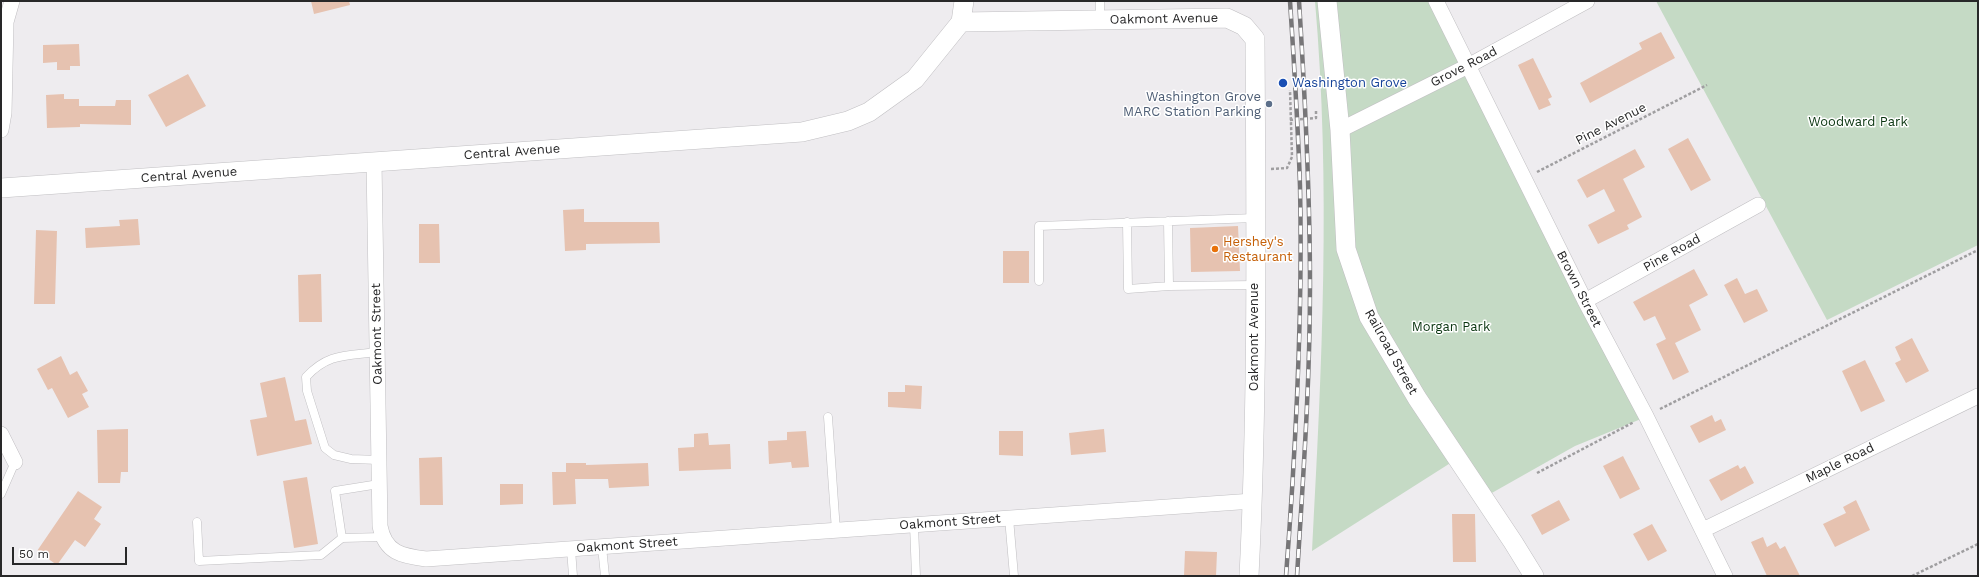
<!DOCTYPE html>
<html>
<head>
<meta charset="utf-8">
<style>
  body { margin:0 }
  #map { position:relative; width:1979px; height:577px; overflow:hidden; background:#eeecef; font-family:"Work Sans",sans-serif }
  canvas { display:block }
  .frame { position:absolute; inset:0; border:2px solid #282829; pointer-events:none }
  .scale { position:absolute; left:12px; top:547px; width:115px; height:18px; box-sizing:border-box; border:2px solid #282829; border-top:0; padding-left:5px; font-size:12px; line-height:14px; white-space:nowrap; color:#282829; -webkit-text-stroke:3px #fff; paint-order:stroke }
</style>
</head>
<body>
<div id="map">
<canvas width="1979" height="577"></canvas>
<div class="frame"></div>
<div class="scale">50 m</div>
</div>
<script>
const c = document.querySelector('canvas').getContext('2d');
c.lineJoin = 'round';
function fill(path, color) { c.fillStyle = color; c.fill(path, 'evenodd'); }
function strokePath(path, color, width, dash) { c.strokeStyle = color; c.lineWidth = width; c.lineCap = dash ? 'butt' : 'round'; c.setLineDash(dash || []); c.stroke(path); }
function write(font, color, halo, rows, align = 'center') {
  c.font = font + ' "Work Sans",sans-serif'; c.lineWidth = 3; c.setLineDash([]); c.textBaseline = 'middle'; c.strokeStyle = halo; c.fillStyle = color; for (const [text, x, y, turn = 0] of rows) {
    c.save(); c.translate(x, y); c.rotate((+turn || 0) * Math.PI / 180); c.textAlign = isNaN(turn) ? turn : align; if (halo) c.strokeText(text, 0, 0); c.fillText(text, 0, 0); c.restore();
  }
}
const green = new Path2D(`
  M 1315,1 L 1432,1 L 1641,419 L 1575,446 L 1490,494 L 1463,455 L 1312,551 C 1322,367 1331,185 1315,1 Z
  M 1656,1 L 1978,1 L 1978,245 L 1827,320 Z`);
const building = new Path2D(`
  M 311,1 L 349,1 L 350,5 L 314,14 Z
  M 1661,32 L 1675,58 L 1590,103 L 1580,83 L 1642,49 L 1639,43 Z
  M 79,44 L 80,66 L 70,66 L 70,70 L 57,70 L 57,62 L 43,63 L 43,45 Z
  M 1533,58 L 1552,97 L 1548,99 L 1551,105 L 1539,110 L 1518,65 Z
  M 188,74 L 206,106 L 166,127 L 148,95 Z
  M 64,94 L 64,99 L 79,99 L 79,106 L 115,106 L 116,100 L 131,100 L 131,125 L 80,124 L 80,127 L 47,128 L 46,95 Z
  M 1688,138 L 1711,180 L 1691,191 L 1668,149 Z
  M 1635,149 L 1645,167 L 1623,179 L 1642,217 L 1627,225 L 1629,229 L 1598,244 L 1588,225 L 1615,211 L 1604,189 L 1587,198 L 1577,180 Z
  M 584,209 L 584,222 L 659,222 L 660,243 L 586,244 L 586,250 L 565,251 L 563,210 Z
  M 138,219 L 140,245 L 86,248 L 85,228 L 120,226 L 119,220 Z
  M 419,224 L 439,224 L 440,263 L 419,263 Z
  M 1238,226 L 1240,271 L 1191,272 L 1190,228 Z
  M 36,230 L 57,231 L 55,304 L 34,304 Z
  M 1003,251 L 1029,251 L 1029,283 L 1003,283 Z
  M 1694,269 L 1708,295 L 1689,305 L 1701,330 L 1675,343 L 1689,372 L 1673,380 L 1656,344 L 1666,339 L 1655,316 L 1644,321 L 1633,302 Z
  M 321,274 L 322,322 L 299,322 L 298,275 Z
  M 1737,278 L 1745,294 L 1757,289 L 1768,311 L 1744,323 L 1724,285 Z
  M 1912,338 L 1929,371 L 1906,383 L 1895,363 L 1901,360 L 1895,347 Z
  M 61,356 L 70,375 L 77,371 L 88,391 L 82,394 L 89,407 L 68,418 L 52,388 L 48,390 L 37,369 Z
  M 1865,360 L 1885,401 L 1861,412 L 1842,371 Z
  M 285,377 L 295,421 L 306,419 L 312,444 L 257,456 L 250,420 L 267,417 L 260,383 Z
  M 905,385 L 922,386 L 921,409 L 888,407 L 888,392 L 905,392 Z
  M 1712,415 L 1715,422 L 1721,419 L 1726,430 L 1699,443 L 1690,426 Z
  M 128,429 L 128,472 L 121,472 L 120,483 L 98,483 L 97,430 Z
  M 1104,429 L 1106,452 L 1071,455 L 1069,433 Z
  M 806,431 L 809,467 L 792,468 L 791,462 L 769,464 L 768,441 L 787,440 L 787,432 Z
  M 999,431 L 1023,431 L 1023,456 L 999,455 Z
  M 708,433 L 709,445 L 730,444 L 731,469 L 679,471 L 678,448 L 694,447 L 694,434 Z
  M 1623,456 L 1640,489 L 1620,499 L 1603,466 Z
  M 442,457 L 443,505 L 420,505 L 419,458 Z
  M 566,463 L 586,463 L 586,465 L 648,463 L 649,486 L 609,488 L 608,479 L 575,479 L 576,504 L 553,505 L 552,472 L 566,472 Z
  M 1738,465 L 1740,469 L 1745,466 L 1754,483 L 1721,501 L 1709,480 Z
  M 307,477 L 318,544 L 294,548 L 283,481 Z
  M 500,484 L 523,484 L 523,504 L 500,505 Z
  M 78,491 L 102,507 L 94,519 L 101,524 L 85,547 L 75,540 L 57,565 L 37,551 Z
  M 1559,500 L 1570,520 L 1542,535 L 1531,515 Z
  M 1856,500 L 1870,530 L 1835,547 L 1823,524 L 1846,513 L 1843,507 Z
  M 1452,514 L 1475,514 L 1476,562 L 1453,562 Z
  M 1652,524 L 1667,551 L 1648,561 L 1633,534 Z
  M 1763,537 L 1767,547 L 1776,542 L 1780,549 L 1785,546 L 1800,576 L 1767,576 L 1751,542 Z
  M 1185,551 L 1217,552 L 1216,576 L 1184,576 Z`);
const path = new Path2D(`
  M 1290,120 L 1316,118 L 1316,110
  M 1271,169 L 1287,168 L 1292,157 L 1290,90
  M 1537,172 L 1707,85
  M 1660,409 L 1978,250
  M 1537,473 L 1634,422
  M 1912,576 L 1978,544`);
const service = new Path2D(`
  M 1100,1 L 1100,20
  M 1127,222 L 1128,289 L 1169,286 L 1168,221
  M 1039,281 L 1039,226 L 1255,218
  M 1169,286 L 1255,285
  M 377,352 C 346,356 328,353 306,377 L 307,391 L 325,448 L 334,455 L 351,459 L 379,460
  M 828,417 L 836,531
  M 379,484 L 335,491 L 342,538 L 382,537
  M 1,494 L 15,462
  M 1009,518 L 1014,576
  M 197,522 L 199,561 L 321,555 L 342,538
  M 914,525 L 916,576
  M 602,547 L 605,576
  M 571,549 L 573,576`);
const minor = new Path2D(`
  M 1436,1 L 1585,301 L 1646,416 L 1725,576
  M 1,130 L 4,113 L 6,22 L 12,1
  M 1340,130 L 1468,66 L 1587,1
  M 374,162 L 380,526 C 385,553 402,556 426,559 L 1253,501
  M 1585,301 L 1758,205
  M 1,434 L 15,462
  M 1703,530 L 1978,396`);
const tertiary = new Path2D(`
  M 1327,1 L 1340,130 L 1346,249 L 1369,317 L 1417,398 L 1513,542 L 1534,576
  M 961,22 L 1227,18 L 1244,26 L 1255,39 C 1256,218 1258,398 1249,576
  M 1,188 L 802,132 L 848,121 L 869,112 L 915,79 L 961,22 L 964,1`);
const rail = new Path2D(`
  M 1286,576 C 1296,446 1303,316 1300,186 C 1298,124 1294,62 1290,1
  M 1297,576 C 1303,479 1310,383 1310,286 C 1310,191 1305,96 1299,1`);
const markers = [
  [1283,83,5,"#1a4fb4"],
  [1269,104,4,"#5c6f8a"],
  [1215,249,4,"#e8710a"]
];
const streetNames = [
  ["Oakmont Avenue",1164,19,-1],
  ["Grove Road",1464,67,-27],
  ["Pine Avenue",1611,124,-27],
  ["Central Avenue",512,152,-4],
  ["Central Avenue",189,175,-4],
  ["Pine Road",1672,253,-29],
  ["Brown Street",1579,289,63],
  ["Oakmont Street",377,334,-91],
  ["Oakmont Avenue",1254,337,-90],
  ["Railroad Street",1391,352,61],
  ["Maple Road",1840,463,-26],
  ["Oakmont Street",950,522,-4],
  ["Oakmont Street",627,545,-4]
];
const transitNames = [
  ["Washington Grove",1292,83]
];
const serviceNames = [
  ["Washington Grove",1261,97],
  ["MARC Station Parking",1261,112]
];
const parkNames = [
  ["Woodward Park",1858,122],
  ["Morgan Park",1451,327]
];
const foodNames = [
  ["Hershey's",1223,242],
  ["Restaurant",1223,257]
];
fill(green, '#c5dac5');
fill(building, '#e6c2b0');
strokePath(service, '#c0bfc2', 9);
strokePath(minor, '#c0bfc2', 16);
strokePath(tertiary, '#c0bfc2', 20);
strokePath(path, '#9f9ea0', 2.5, [3, 2]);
strokePath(service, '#fff', 8);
strokePath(minor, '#fff', 15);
strokePath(tertiary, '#fff', 19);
strokePath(rail, '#777678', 4.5);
strokePath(rail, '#fff', 3, [9]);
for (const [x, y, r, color] of markers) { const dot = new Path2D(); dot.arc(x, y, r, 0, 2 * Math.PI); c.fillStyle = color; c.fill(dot); strokePath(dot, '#fff', 1.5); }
write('13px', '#282829', '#fff', streetNames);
write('13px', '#164399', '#fff', transitNames, 'left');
write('13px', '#4e5e75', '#fff', serviceNames, 'right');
write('13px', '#0a3510', '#fff', parkNames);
write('13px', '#c56008', '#fff', foodNames, 'left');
</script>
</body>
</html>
